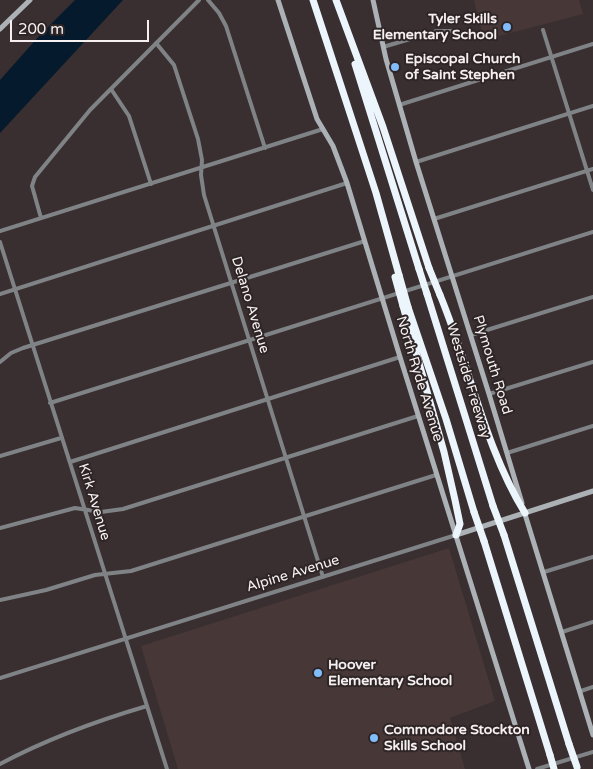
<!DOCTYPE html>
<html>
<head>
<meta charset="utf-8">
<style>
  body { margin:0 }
  #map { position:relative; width:593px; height:769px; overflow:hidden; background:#392f30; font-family:"Varela Round",sans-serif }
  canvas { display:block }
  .scale { position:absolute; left:10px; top:20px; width:139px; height:22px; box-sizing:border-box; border:2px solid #f6f0f0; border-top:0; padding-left:6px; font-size:15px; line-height:18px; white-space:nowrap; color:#f6f0f0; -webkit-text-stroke:4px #2e2526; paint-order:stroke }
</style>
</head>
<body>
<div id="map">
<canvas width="593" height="769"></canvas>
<div class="scale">200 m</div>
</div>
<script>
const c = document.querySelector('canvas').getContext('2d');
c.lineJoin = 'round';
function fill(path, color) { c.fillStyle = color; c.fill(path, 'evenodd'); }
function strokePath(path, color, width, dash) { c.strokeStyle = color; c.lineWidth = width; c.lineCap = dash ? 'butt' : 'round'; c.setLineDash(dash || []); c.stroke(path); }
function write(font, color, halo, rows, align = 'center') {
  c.font = font + ' "Varela Round",sans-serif'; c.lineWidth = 4; c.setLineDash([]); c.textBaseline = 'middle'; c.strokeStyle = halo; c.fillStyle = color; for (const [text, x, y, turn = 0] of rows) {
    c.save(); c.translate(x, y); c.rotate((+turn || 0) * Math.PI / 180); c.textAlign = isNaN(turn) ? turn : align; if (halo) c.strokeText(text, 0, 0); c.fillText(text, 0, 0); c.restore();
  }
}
const built = new Path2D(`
  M 474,0 L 579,0 L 583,14 L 484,40 Z
  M 449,548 L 495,701 L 450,718 L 465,769 L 178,769 L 141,646 Z`);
const water = new Path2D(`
  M 75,0 L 123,0 L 0,133 L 0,80 L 40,35 Z`);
const street = new Path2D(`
  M 208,0 L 219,13 L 226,26 L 265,148
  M 543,30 L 593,190
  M 156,43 L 174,65 L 198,139 L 202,160 L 201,175 L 204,195 L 323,577
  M 383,47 L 437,31 L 453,31
  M 111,89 L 129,116 L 151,184
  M 399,105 L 593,44
  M 416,162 L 593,106
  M 41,218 L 32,186 L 35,177 L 90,110 L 199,0
  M 434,219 L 593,169
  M 0,231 L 323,129
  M 0,242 L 167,769
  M 0,294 L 347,183
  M 471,335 L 593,297
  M 0,362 L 11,353 L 23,348 L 365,241
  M 489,394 L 593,362
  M 50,403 L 593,232
  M 507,453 L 593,426
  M 0,456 L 61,438
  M 70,462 L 400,357
  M 0,528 L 75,508 L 101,512 L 123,509 L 418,416
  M 544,572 L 593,557
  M 0,600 L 46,590 L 95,575 L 131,571 L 436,475
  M 562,632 L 593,622
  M 0,678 L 456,535
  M 581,691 L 593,687
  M 0,764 C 47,739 96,721 147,706
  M 537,769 L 593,752`);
const secondary = new Path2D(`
  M 278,0 L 317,119 L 333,146 L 347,183 L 400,357 L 529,769
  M 373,0 L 386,59 L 416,162 L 489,394 L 522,503
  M 0,29 L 30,0
  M 524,511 L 593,735
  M 456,535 L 593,491`);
const highway = new Path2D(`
  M 313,0 L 376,193 L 399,275
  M 336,0 L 383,127 L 429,268
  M 355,64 L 419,269
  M 427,294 L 493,506
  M 440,295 C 470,367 484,446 525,513
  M 403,306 L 444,452 L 455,500 L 460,524 L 456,535
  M 408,307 L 446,419 L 474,512
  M 504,535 L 569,744
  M 484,541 L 550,755`);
const highwayBridge = new Path2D(`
  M 429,268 L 440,295
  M 419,269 L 427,294
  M 399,275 L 408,307
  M 395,277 L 403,306
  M 493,506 L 504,535
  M 474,512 L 484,541
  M 569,744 L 577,767
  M 550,755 L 554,769`);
const markers = [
  [507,27,5,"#80bdfa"],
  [395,67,5,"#80bdfa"],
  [318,673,5,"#80bdfa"],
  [374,738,5,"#80bdfa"]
];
const poiNames = [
  ["Tyler Skills",497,19,"right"],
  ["Elementary School",497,35,"right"],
  ["Episcopal Church",405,59],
  ["of Saint Stephen",405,75],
  ["Hoover",328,665],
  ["Elementary School",328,681],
  ["Commodore Stockton",384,730],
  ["Skills School",384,746]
];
const streetNames = [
  ["Delano Avenue",250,305,73],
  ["Plymouth Road",492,365,73],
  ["North Ryde Avenue",419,379,73],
  ["Westside Freeway",468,381,73],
  ["Kirk Avenue",94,502,73],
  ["Alpine Avenue",293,574,-17]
];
fill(built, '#473737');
fill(water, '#051a2d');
strokePath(street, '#808386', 4);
strokePath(secondary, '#acb1b6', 5);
strokePath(highway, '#ecf4fc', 7);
strokePath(highwayBridge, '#ecf4fc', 7);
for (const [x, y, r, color] of markers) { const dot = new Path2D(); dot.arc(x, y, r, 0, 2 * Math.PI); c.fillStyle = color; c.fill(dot); strokePath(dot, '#2e2526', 2); }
write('bold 14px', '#f6f0f0', '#2e2526', poiNames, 'left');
write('14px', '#f6f0f0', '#2e2526', streetNames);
</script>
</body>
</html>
